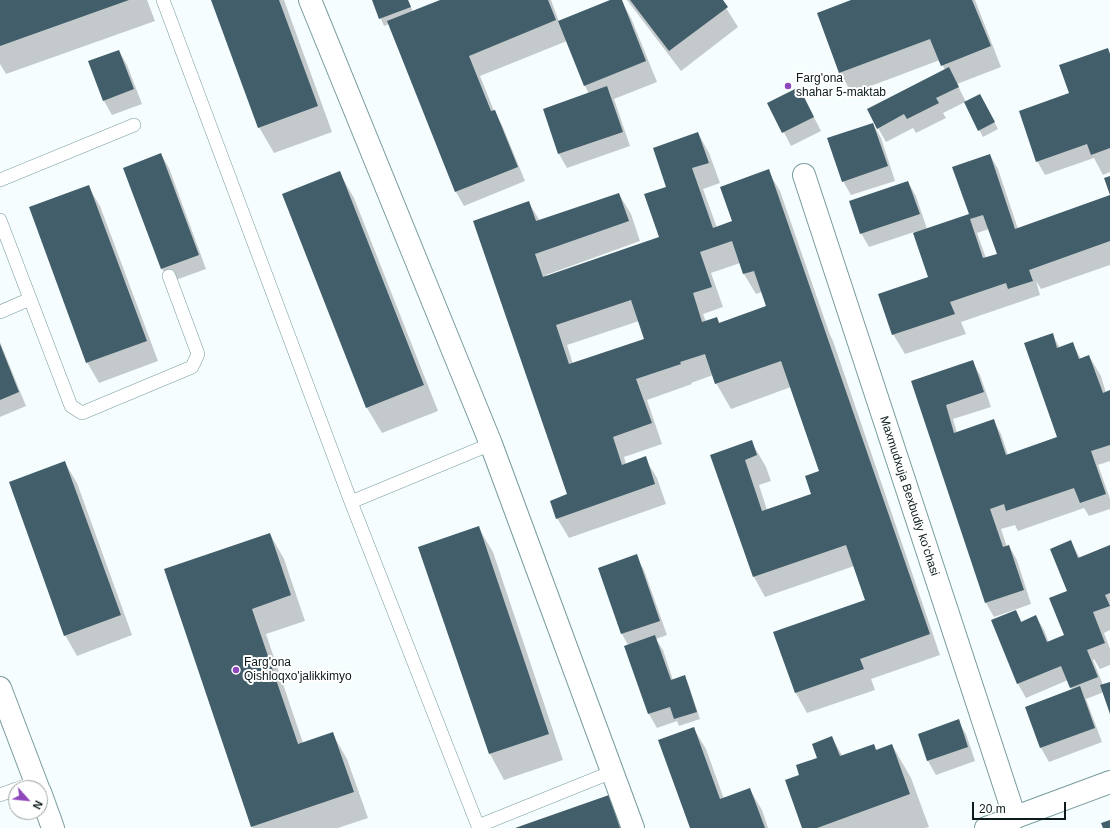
<!DOCTYPE html>
<html>
<head>
<meta charset="utf-8">
<style>
  body { margin:0 }
  #map { position:relative; width:1110px; height:828px; overflow:hidden; background:#f5fdfe; font-family:Arial,sans-serif }
  canvas { display:block }
  .north { position:absolute; left:8px; top:780px; width:40px; height:40px; box-sizing:border-box; background:#fff; border:1px solid #9ea4a4; border-radius:50%; rotate:117deg; font-size:11px; font-weight:700; line-height:16px; text-align:center; color:#0d1b1c }
  .north::after { content:''; display:block; margin:auto; width:14px; height:18px; background:#8f48bb; clip-path:polygon(50% 0,100% 100%,50% 72%,0 100%) }
  .scale { position:absolute; left:972px; top:802px; width:94px; height:18px; box-sizing:border-box; border:2px solid #0d1b1c; border-top:0; padding-left:5px; font-size:12px; line-height:14px; white-space:nowrap; color:#0d1b1c; -webkit-text-stroke:3px #fff; paint-order:stroke }
</style>
</head>
<body>
<div id="map">
<canvas width="1110" height="828"></canvas>
<div class="north">N</div>
<div class="scale">20 m</div>
</div>
<script>
const c = document.querySelector('canvas').getContext('2d');
c.lineJoin = 'round';
function fill(path, color) { c.fillStyle = color; c.fill(path, 'evenodd'); }
function strokePath(path, color, width, dash) { c.strokeStyle = color; c.lineWidth = width; c.lineCap = dash ? 'butt' : 'round'; c.setLineDash(dash || []); c.stroke(path); }
function write(font, color, halo, rows, align = 'center') {
  c.font = font + ' Arial,sans-serif'; c.lineWidth = 4; c.setLineDash([]); c.textBaseline = 'middle'; c.strokeStyle = halo; c.fillStyle = color; for (const [text, x, y, turn = 0] of rows) {
    c.save(); c.translate(x, y); c.rotate((+turn || 0) * Math.PI / 180); c.textAlign = isNaN(turn) ? turn : align; if (halo) c.strokeText(text, 0, 0); c.fillText(text, 0, 0); c.restore();
  }
}
const shadow = new Path2D(`
  M 0,0 L 147,0 L 155,21 L 6,74 L 0,64 Z
  M 212,0 L 284,0 L 332,132 L 274,153 L 259,127 Z
  M 373,0 L 408,0 L 413,12 L 443,0 L 551,0 L 559,22 L 613,0 L 621,0 L 631,18 L 657,82 L 614,99 L 630,146 L 567,168 L 559,154 L 544,109 L 589,94 L 585,86 L 567,41 L 480,76 L 494,111 L 502,125 L 525,181 L 464,206 L 456,192 L 389,24 L 384,26 Z
  M 627,0 L 721,0 L 738,27 L 681,71 Z
  M 854,0 L 975,0 L 1001,67 L 957,84 L 966,102 L 984,102 L 998,129 L 983,137 L 965,102 L 943,113 L 946,118 L 916,133 L 913,128 L 886,142 L 878,128 L 945,70 L 940,60 L 852,93 L 840,73 L 818,13 Z
  M 1107,49 L 1110,54 L 1110,172 L 1103,175 L 1094,158 L 1045,175 L 1037,161 L 1071,94 Z
  M 119,51 L 127,65 L 142,104 L 112,115 L 104,101 Z
  M 799,88 L 821,131 L 791,146 L 769,103 Z
  M 873,124 L 881,138 L 895,181 L 851,195 L 843,181 Z
  M 698,133 L 709,153 L 720,183 L 703,189 L 717,228 L 733,222 L 768,171 L 780,191 L 830,335 L 833,341 L 940,655 L 871,679 L 875,690 L 807,713 L 796,693 L 775,633 L 866,601 L 854,566 L 765,597 L 754,577 L 712,456 L 751,441 L 766,467 L 771,481 L 759,485 L 767,510 L 812,494 L 820,472 L 791,387 L 731,409 L 716,383 L 713,375 L 691,383 L 692,384 L 647,400 L 662,444 L 624,457 L 626,464 L 645,458 L 657,478 L 666,504 L 569,538 L 557,518 L 569,495 L 475,222 L 529,203 L 540,221 L 619,194 L 631,214 L 640,241 L 546,275 L 547,277 L 660,238 L 667,187 ZM 740,263 L 744,274 L 756,294 L 762,292 L 767,307 L 720,324 L 717,318 L 706,322 L 703,314 L 723,307 L 711,273 ZM 639,321 L 645,340 L 573,364 L 567,345 Z
  M 161,154 L 169,168 L 206,269 L 170,282 L 162,269 Z
  M 990,155 L 998,169 L 1018,229 L 1110,196 L 1110,265 L 1041,289 L 1036,281 L 1040,295 L 961,322 L 966,334 L 905,354 L 893,334 L 930,277 L 914,232 L 869,247 L 861,233 L 908,182 L 916,196 L 927,229 L 970,215 ZM 989,229 L 998,254 L 986,258 L 977,233 Z
  M 339,172 L 354,198 L 438,411 L 382,433 L 367,408 L 284,194 Z
  M 88,186 L 100,206 L 158,361 L 99,383 L 87,362 Z
  M 1052,334 L 1060,348 L 1072,343 L 1081,359 L 1089,356 L 1101,376 L 1106,393 L 1110,391 L 1110,461 L 1098,465 L 1110,499 L 1110,509 L 1089,516 L 1084,508 L 1018,531 L 1015,525 L 1001,529 L 1007,547 L 1009,546 L 1017,560 L 1031,604 L 994,617 L 986,603 L 912,381 L 972,361 L 980,375 L 991,407 L 953,419 L 957,433 L 993,420 L 1001,434 L 1008,455 L 1059,443 Z
  M 0,342 L 26,406 L 0,417 Z
  M 65,463 L 77,483 L 132,635 L 77,656 L 65,635 Z
  M 478,527 L 493,552 L 563,760 L 504,780 L 490,754 L 420,547 Z
  M 270,534 L 284,559 L 305,621 L 266,634 L 303,743 L 332,733 L 347,759 L 368,818 L 338,828 L 253,828 L 165,570 Z
  M 1071,542 L 1080,558 L 1110,546 L 1110,630 L 1104,633 L 1110,649 L 1110,665 L 1100,669 L 1094,659 L 1093,660 L 1103,685 L 1110,683 L 1110,712 L 1104,692 L 1086,699 L 1102,742 L 1049,762 L 1041,748 L 1026,707 L 1072,690 L 1068,680 L 1026,698 L 1018,684 L 992,621 L 1016,611 L 1022,622 L 1036,616 L 1044,630 L 1049,643 L 1066,636 Z
  M 636,556 L 644,570 L 667,635 L 656,639 L 663,650 L 673,680 L 684,677 L 688,683 L 700,719 L 679,726 L 677,721 L 657,728 L 649,714 L 625,646 L 628,645 L 622,634 L 599,569 Z
  M 958,721 L 966,734 L 975,761 L 936,775 L 928,761 L 919,734 Z
  M 694,729 L 706,749 L 724,799 L 750,790 L 762,810 L 768,828 L 691,828 Z
  M 832,738 L 843,757 L 874,745 L 877,751 L 892,745 L 911,778 L 929,827 L 925,828 L 803,828 L 801,775 L 819,758 Z
  M 608,796 L 623,822 L 625,828 L 518,828 Z`);
const building = new Path2D(`
  M 0,0 L 129,0 L 0,46 Z
  M 211,0 L 279,0 L 318,106 L 258,128 Z
  M 372,0 L 408,0 L 411,7 L 379,19 Z
  M 440,0 L 548,0 L 556,20 L 469,56 L 491,111 L 495,110 L 518,167 L 455,192 L 387,21 Z
  M 610,0 L 622,0 L 646,61 L 584,86 L 558,21 Z
  M 630,0 L 723,0 L 728,7 L 669,51 Z
  M 851,0 L 972,0 L 991,46 L 941,66 L 930,39 L 839,73 L 817,13 Z
  M 1108,48 L 1110,54 L 1110,148 L 1091,155 L 1087,144 L 1036,162 L 1019,111 L 1069,93 L 1059,65 Z
  M 119,50 L 134,89 L 103,101 L 88,61 Z
  M 949,67 L 959,87 L 936,98 L 939,103 L 907,119 L 904,114 L 877,129 L 867,109 Z
  M 607,86 L 623,132 L 558,154 L 543,109 Z
  M 799,87 L 814,117 L 782,133 L 767,103 Z
  M 980,94 L 995,122 L 978,131 L 964,102 Z
  M 873,123 L 888,166 L 842,182 L 827,138 Z
  M 698,132 L 709,163 L 692,168 L 713,228 L 732,221 L 720,187 L 769,169 L 930,634 L 860,659 L 864,669 L 795,693 L 773,632 L 865,600 L 846,545 L 753,577 L 710,455 L 752,440 L 757,455 L 745,460 L 762,511 L 811,494 L 805,476 L 819,471 L 781,361 L 715,384 L 705,354 L 680,362 L 681,364 L 636,379 L 652,423 L 613,437 L 622,465 L 646,456 L 655,484 L 556,519 L 550,501 L 567,494 L 473,221 L 529,201 L 536,221 L 619,193 L 629,221 L 535,254 L 543,277 L 659,237 L 644,194 L 666,187 L 653,148 ZM 732,241 L 743,274 L 754,271 L 766,306 L 719,323 L 717,317 L 702,322 L 693,293 L 712,287 L 700,252 ZM 631,300 L 644,339 L 569,364 L 556,325 Z
  M 161,153 L 199,255 L 161,269 L 123,168 Z
  M 990,154 L 1015,229 L 1110,195 L 1110,241 L 1029,270 L 1033,281 L 1008,289 L 1006,283 L 950,302 L 955,314 L 892,335 L 878,294 L 928,277 L 913,233 L 969,214 L 952,167 ZM 983,215 L 997,254 L 983,258 L 970,219 Z
  M 340,171 L 424,385 L 366,408 L 282,194 Z
  M 1110,176 L 1110,195 L 1104,178 Z
  M 908,181 L 920,214 L 860,234 L 849,201 Z
  M 89,185 L 147,341 L 86,363 L 29,207 Z
  M 1053,333 L 1057,348 L 1073,342 L 1079,359 L 1089,355 L 1103,393 L 1110,390 L 1110,445 L 1091,451 L 1106,494 L 1080,503 L 1074,488 L 1006,511 L 1004,504 L 990,509 L 1003,547 L 1009,545 L 1024,590 L 985,603 L 911,381 L 973,360 L 984,392 L 946,405 L 954,433 L 994,419 L 1006,455 L 1057,437 L 1024,343 Z
  M 0,344 L 19,392 L 0,400 Z
  M 65,461 L 121,615 L 64,636 L 9,482 Z
  M 479,526 L 549,734 L 489,754 L 418,547 Z
  M 270,533 L 291,595 L 252,609 L 298,744 L 333,732 L 354,792 L 251,827 L 164,569 Z
  M 1071,540 L 1078,558 L 1110,545 L 1110,593 L 1105,595 L 1110,606 L 1093,612 L 1105,643 L 1087,650 L 1098,677 L 1070,688 L 1061,666 L 1017,684 L 991,620 L 1016,610 L 1021,622 L 1036,615 L 1047,642 L 1064,635 L 1049,598 L 1067,591 L 1050,549 Z
  M 637,554 L 660,621 L 621,634 L 598,568 Z
  M 655,635 L 671,680 L 685,675 L 697,712 L 674,719 L 670,707 L 648,714 L 624,646 Z
  M 1110,682 L 1110,714 L 1100,685 Z
  M 1080,686 L 1095,728 L 1040,748 L 1025,707 Z
  M 959,719 L 968,747 L 927,761 L 918,734 Z
  M 694,727 L 720,799 L 750,788 L 765,828 L 690,828 L 658,740 Z
  M 832,736 L 840,756 L 874,744 L 876,750 L 892,744 L 910,794 L 817,828 L 802,828 L 785,780 L 799,775 L 796,765 L 817,758 L 812,744 Z
  M 609,795 L 620,828 L 515,828 Z
  M 1110,820 L 1110,828 L 1103,828 L 1101,823 Z`);
const lane = new Path2D(`
  M 163,0 L 351,502 L 478,826 L 612,772
  M 0,180 L 134,125
  M 0,220 L 71,406 L 82,413 L 192,367 L 198,354 L 169,276
  M 0,312 L 30,299
  M 351,502 L 491,444
  M 19,788 L 36,782
  M 0,795 L 16,789`);
const street = new Path2D(`
  M 310,0 L 491,444 L 633,828
  M 804,175 L 1015,818
  M 0,688 L 38,788
  M 40,792 L 53,828
  M 986,828 L 1110,782`);
const markers = [
  [788,86,4,"#8f48bb"],
  [236,670,4,"#8f48bb"]
];
const poiNames = [
  ["Farg'ona",796,79],
  ["shahar 5-maktab",796,93],
  ["Farg'ona",244,663],
  ["Qishloqxo'jalikkimyo",244,677]
];
const streetNames = [
  ["Maxmudxuja Bexbudiy koʻchasi",909,496,72]
];
fill(shadow, '#0003');
fill(building, '#415e6a');
strokePath(lane, '#789b9e', 14);
strokePath(street, '#789b9e', 24);
strokePath(lane, '#fff', 13);
strokePath(street, '#fff', 22);
for (const [x, y, r, color] of markers) { const dot = new Path2D(); dot.arc(x, y, r, 0, 2 * Math.PI); c.fillStyle = color; c.fill(dot); strokePath(dot, '#fff', 1.5); }
write('12px', '#0d1b1c', '#fff', poiNames, 'left');
write('12px', '#0d1b1c', '#fff', streetNames);
</script>
</body>
</html>
